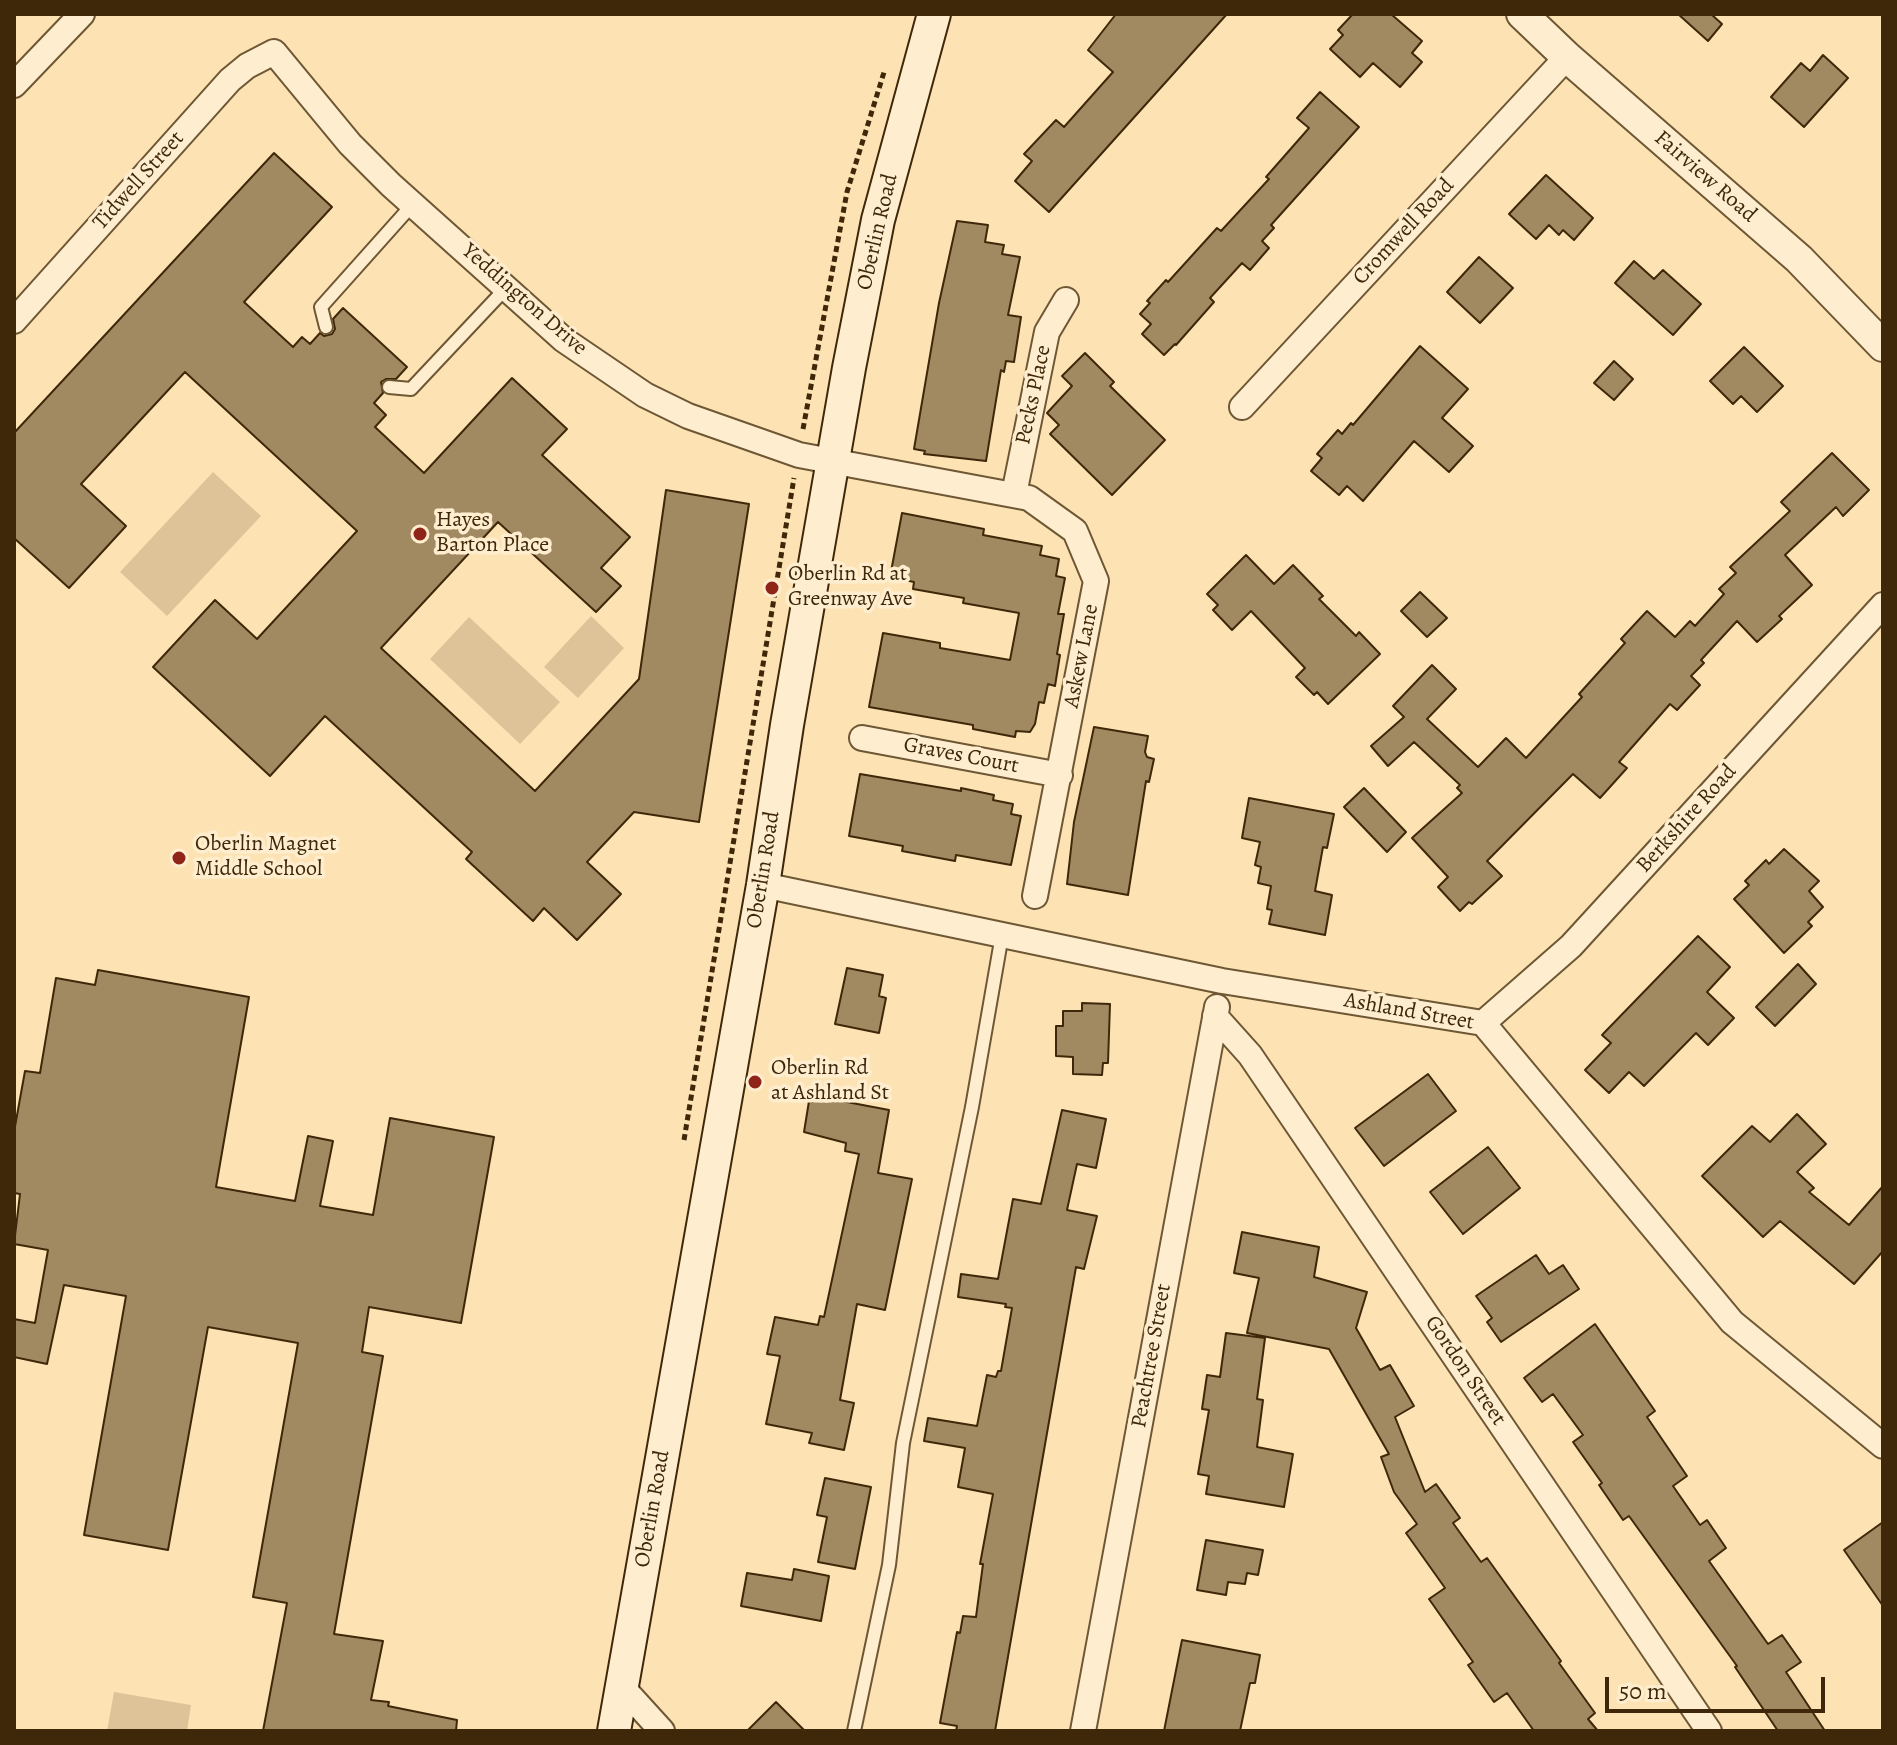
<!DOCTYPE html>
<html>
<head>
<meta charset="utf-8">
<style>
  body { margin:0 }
  #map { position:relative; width:1897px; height:1745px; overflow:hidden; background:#fde3b4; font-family:Alegreya,serif }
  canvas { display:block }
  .frame { position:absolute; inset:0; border:16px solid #3e2809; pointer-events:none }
  .scale { position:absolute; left:1605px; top:1677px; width:220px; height:36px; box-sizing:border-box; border:4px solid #3e2809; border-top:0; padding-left:10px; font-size:24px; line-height:28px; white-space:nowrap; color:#3e2809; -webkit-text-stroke:6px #feedce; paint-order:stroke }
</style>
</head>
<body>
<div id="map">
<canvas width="1897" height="1745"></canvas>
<div class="frame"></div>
<div class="scale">50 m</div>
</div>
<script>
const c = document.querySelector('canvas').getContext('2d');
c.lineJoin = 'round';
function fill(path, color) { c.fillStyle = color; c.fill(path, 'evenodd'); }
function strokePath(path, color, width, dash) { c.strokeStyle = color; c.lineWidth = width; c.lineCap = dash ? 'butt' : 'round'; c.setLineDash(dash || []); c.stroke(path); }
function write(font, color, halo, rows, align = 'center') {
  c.font = font + ' Alegreya,serif'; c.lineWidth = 7; c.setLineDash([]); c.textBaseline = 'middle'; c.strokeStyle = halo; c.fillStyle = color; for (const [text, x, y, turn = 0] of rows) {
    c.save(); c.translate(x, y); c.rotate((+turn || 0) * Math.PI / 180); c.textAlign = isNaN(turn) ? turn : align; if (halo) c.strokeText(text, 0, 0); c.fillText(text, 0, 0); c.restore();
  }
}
const green = new Path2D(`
  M 213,472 L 261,516 L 167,616 L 120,572 Z
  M 591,616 L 624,648 L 578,698 L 544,667 Z
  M 469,617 L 560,702 L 520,744 L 430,659 Z
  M 114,1692 L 191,1705 L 187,1731 L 107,1731 Z`);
const building = new Path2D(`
  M 1116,14 L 1227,14 L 1049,212 L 1015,181 L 1032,161 L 1024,154 L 1056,120 L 1064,127 L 1113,72 L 1088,50 Z
  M 1353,14 L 1391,14 L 1422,41 L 1412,53 L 1422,62 L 1400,87 L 1373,63 L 1360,77 L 1330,49 L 1343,35 L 1338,30 Z
  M 1678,14 L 1711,14 L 1722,24 L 1708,41 Z
  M 1823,55 L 1848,78 L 1804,127 L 1771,97 L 1801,63 L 1810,71 Z
  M 1320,92 L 1359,127 L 1271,225 L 1274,228 L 1262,241 L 1269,248 L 1250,270 L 1242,263 L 1210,298 L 1214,302 L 1176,345 L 1175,344 L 1164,355 L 1142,334 L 1151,324 L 1140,314 L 1150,303 L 1147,301 L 1166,280 L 1168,282 L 1217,228 L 1221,231 L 1269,179 L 1266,177 L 1309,128 L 1297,118 Z
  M 274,153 L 332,207 L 244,302 L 293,347 L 302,337 L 310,344 L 320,333 L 324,336 L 332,334 L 335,329 L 333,319 L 343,308 L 407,367 L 396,379 L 386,379 L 381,382 L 383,393 L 374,403 L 386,415 L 375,427 L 424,473 L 512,378 L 567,429 L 542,455 L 630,537 L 601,568 L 621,586 L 596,612 L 498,522 L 381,648 L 535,791 L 639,679 L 666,490 L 749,504 L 699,822 L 634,812 L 587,862 L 621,894 L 577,940 L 544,908 L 533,921 L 466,859 L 472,852 L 325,716 L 270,776 L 153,667 L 215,600 L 257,639 L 357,531 L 185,372 L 81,484 L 126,526 L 69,588 L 14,538 L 14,433 Z
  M 1546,175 L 1593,218 L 1574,240 L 1563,230 L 1559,235 L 1549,225 L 1536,239 L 1509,214 Z
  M 957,221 L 988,225 L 985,242 L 1004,245 L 1002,254 L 1020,257 L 1008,315 L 1021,317 L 1014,362 L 1006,361 L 1004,372 L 1001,370 L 986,461 L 924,454 L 925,451 L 914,449 L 939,303 Z
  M 1479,257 L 1513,288 L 1480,323 L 1447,292 Z
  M 1634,261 L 1654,279 L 1663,270 L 1701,304 L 1673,335 L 1615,283 Z
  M 1420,346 L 1468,389 L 1442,418 L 1473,446 L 1449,472 L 1414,441 L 1363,501 L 1347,486 L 1339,495 L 1311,471 L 1322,458 L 1317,454 L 1338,430 L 1342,434 L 1351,423 L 1353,425 Z
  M 1744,347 L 1783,386 L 1757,412 L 1741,396 L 1733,404 L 1710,381 Z
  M 1085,353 L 1114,382 L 1110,386 L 1165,440 L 1112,495 L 1050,434 L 1059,425 L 1047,413 L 1072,386 L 1062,376 Z
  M 1614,361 L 1633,379 L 1614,400 L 1594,383 Z
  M 1832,453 L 1869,490 L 1843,516 L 1836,507 L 1785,555 L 1812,585 L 1779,616 L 1782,619 L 1757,642 L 1737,621 L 1701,660 L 1704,663 L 1691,676 L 1700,685 L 1677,710 L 1670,704 L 1619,762 L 1627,768 L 1600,798 L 1573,774 L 1487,861 L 1502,876 L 1472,904 L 1469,902 L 1460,911 L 1438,887 L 1448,877 L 1412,838 L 1462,793 L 1457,788 L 1460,785 L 1414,742 L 1388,766 L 1371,746 L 1404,717 L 1393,706 L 1432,665 L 1456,689 L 1427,719 L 1478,767 L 1506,738 L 1526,758 L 1582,697 L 1579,694 L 1625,643 L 1621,639 L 1647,611 L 1675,637 L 1690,621 L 1695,626 L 1724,594 L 1719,589 L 1736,573 L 1730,567 L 1790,511 L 1781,502 Z
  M 902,513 L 984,529 L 983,535 L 1042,546 L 1040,555 L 1059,559 L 1056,576 L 1065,578 L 1058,614 L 1064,614 L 1057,654 L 1060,655 L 1055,686 L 1048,684 L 1044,703 L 1039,702 L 1035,724 L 1030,732 L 1016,731 L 1015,737 L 973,729 L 973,725 L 869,707 L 883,633 L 940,643 L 940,648 L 1010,660 L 1019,613 L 963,603 L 964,598 L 913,589 L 914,582 L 890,577 Z
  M 1246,555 L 1274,584 L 1293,565 L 1323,596 L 1319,599 L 1356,636 L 1359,632 L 1380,654 L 1328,704 L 1317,692 L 1314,695 L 1296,677 L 1305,668 L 1251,611 L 1232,630 L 1213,610 L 1218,605 L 1207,594 Z
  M 1420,592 L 1447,618 L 1427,637 L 1401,611 Z
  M 1094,727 L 1148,736 L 1145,752 L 1147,757 L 1154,759 L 1149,782 L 1146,781 L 1128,895 L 1067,884 L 1074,822 Z
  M 860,774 L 961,791 L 961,788 L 994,795 L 993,800 L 1013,804 L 1011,814 L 1021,816 L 1011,865 L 956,855 L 955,861 L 902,851 L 903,846 L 849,836 Z
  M 1364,788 L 1406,832 L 1387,852 L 1344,807 Z
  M 1249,798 L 1334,814 L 1327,848 L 1323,847 L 1315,891 L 1332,895 L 1325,935 L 1269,924 L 1272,910 L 1267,909 L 1271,886 L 1258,883 L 1261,867 L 1255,865 L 1260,842 L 1242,838 Z
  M 1784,849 L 1819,881 L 1809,891 L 1823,907 L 1808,922 L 1812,926 L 1784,953 L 1734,899 L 1749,885 L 1745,881 L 1766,860 L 1769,864 Z
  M 1698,936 L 1730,967 L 1707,992 L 1734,1018 L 1708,1045 L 1696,1033 L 1644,1086 L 1629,1072 L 1609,1093 L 1585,1070 L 1611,1043 L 1602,1035 Z
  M 1798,964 L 1816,984 L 1775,1026 L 1756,1007 Z
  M 847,968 L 883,975 L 879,996 L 886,998 L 879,1033 L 835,1024 Z
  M 98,970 L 249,997 L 216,1187 L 295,1201 L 308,1136 L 333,1141 L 320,1206 L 373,1215 L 390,1118 L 494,1137 L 461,1323 L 369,1307 L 362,1352 L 383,1356 L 334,1634 L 383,1641 L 371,1700 L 389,1702 L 388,1706 L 457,1720 L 456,1731 L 263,1731 L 287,1603 L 253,1597 L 298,1343 L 208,1327 L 168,1550 L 84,1535 L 126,1296 L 64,1285 L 47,1364 L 14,1357 L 14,1319 L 35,1323 L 48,1250 L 14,1244 L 20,1194 L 14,1193 L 14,1132 L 25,1071 L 40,1073 L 56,978 L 95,985 Z
  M 1082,1003 L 1110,1004 L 1108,1063 L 1103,1063 L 1102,1075 L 1073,1074 L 1073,1057 L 1056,1056 L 1056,1026 L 1063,1026 L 1063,1011 L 1082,1011 Z
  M 1428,1074 L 1456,1111 L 1384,1166 L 1355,1128 Z
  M 810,1095 L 889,1110 L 878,1173 L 912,1179 L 885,1310 L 857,1304 L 840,1400 L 854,1403 L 844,1450 L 809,1443 L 812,1433 L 766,1424 L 780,1356 L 767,1354 L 775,1317 L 818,1325 L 820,1316 L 824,1317 L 859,1154 L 845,1151 L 846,1143 L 804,1132 Z
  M 1062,1110 L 1106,1119 L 1096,1168 L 1077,1164 L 1067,1210 L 1097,1216 L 1084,1269 L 1076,1267 L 995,1731 L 956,1731 L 957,1726 L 940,1723 L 957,1632 L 960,1633 L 963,1616 L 976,1617 L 983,1564 L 980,1564 L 993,1494 L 958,1487 L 965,1448 L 924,1441 L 928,1418 L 977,1426 L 987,1375 L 996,1377 L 998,1371 L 1001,1371 L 1012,1308 L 1005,1307 L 1006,1304 L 958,1297 L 961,1274 L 998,1279 L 1013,1199 L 1041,1204 Z
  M 1797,1114 L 1826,1144 L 1797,1172 L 1814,1188 L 1809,1192 L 1849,1225 L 1883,1186 L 1883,1251 L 1854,1284 L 1780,1221 L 1763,1237 L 1702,1176 L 1752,1126 L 1770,1142 Z
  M 1488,1147 L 1520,1188 L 1463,1234 L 1430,1192 Z
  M 1242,1232 L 1319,1247 L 1314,1277 L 1367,1292 L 1356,1328 L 1380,1370 L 1390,1365 L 1414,1406 L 1395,1417 L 1425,1492 L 1436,1484 L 1460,1518 L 1453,1523 L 1481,1562 L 1487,1558 L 1561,1661 L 1559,1663 L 1595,1713 L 1588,1719 L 1598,1731 L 1534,1731 L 1507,1693 L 1494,1702 L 1468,1665 L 1473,1662 L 1429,1599 L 1445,1588 L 1406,1533 L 1417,1524 L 1394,1492 L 1381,1457 L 1389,1454 L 1329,1349 L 1247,1333 L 1259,1278 L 1234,1273 Z
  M 1536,1255 L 1549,1274 L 1563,1265 L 1579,1289 L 1501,1342 L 1487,1322 L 1492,1318 L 1476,1296 Z
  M 1595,1324 L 1655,1411 L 1647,1417 L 1687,1476 L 1673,1486 L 1700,1525 L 1707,1520 L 1726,1548 L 1709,1561 L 1768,1644 L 1782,1635 L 1801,1662 L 1786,1672 L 1825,1731 L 1778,1731 L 1735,1667 L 1737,1666 L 1629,1516 L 1623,1520 L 1599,1485 L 1602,1483 L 1573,1442 L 1583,1435 L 1553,1394 L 1542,1402 L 1524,1378 Z
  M 1226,1333 L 1265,1338 L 1257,1399 L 1263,1400 L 1257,1447 L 1293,1454 L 1284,1507 L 1206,1494 L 1209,1476 L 1198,1474 L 1209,1410 L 1202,1409 L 1207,1375 L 1220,1377 Z
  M 825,1478 L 871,1487 L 855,1569 L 818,1562 L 827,1517 L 817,1515 Z
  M 1883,1522 L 1883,1606 L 1844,1550 Z
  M 1206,1540 L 1263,1550 L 1258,1575 L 1247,1573 L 1245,1584 L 1228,1582 L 1226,1595 L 1197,1590 Z
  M 794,1569 L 829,1576 L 821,1621 L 741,1606 L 747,1573 L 792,1580 Z
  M 1182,1640 L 1260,1655 L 1255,1683 L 1250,1683 L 1240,1731 L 1164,1731 Z
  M 776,1702 L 805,1731 L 747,1731 Z`);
const path = new Path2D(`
  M 803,429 L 847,192 L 885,69
  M 684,1140 L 794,478`);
const service = new Path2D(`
  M 326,327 L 321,307 L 413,204
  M 389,387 L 411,389 L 507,287
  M 854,1731 L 889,1565 L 903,1443 L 972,1107 L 1002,935`);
const minor = new Path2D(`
  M 14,85 L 82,14
  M 14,321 L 230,80 L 247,66 L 274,52 L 350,144 L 391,185 L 564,340 L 645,395 L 688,416 L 799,455 L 1029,498 L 1075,531 L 1096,581 L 1035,896
  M 1242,407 L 1567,57
  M 1014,494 L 1047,332 L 1066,300
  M 862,738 L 1060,775
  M 763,885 L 1222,981 L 1483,1023 L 1732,1322 L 1883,1446
  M 1215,1016 L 1250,1055 L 1709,1731
  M 1483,1023 L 1571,946 L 1883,605
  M 622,1687 L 662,1731
  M 1083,1731 L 1217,1007`);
const tertiary = new Path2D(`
  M 1522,14 L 1567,57 L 1799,259 L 1883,346`);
const secondary = new Path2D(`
  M 614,1731 L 763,885 L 787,725 L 849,368 L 878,220 L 934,14`);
const markers = [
  [420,534,8,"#8f2418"],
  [772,588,8,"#8f2418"],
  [179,858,8,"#8f2418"],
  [755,1082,8,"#8f2418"]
];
const streetNames = [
  ["Fairview Road",1705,177,41],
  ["Tidwell Street",139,181,-48],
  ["Oberlin Road",878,232,-77],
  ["Cromwell Road",1404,232,-47],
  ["Yeddington Drive",524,300,41],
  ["Pecks Place",1034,395,-78],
  ["Askew Lane",1082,656,-79],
  ["Graves Court",961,756,11],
  ["Berkshire Road",1687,819,-48],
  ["Oberlin Road",764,870,-81],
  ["Ashland Street",1409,1012,10],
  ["Peachtree Street",1152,1356,-80],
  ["Gordon Street",1465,1371,56],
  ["Oberlin Road",653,1509,-80]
];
const poiNames = [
  ["Hayes",436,521],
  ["Barton Place",436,546],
  ["Oberlin Rd at",788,575],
  ["Greenway Ave",788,600],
  ["Oberlin Magnet",195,845],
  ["Middle School",195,870],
  ["Oberlin Rd",771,1069],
  ["at Ashland St",771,1094]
];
fill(green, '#ddc397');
fill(building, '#a18962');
strokePath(building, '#3e2809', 2);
strokePath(service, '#6e5734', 16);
strokePath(minor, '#6e5734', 28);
strokePath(tertiary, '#6e5734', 34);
strokePath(secondary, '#3e2809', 36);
strokePath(path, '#3e2809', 5, [6, 4]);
strokePath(service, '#feedce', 12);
strokePath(minor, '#feedce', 24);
strokePath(tertiary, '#feedce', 30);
strokePath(secondary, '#feedce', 32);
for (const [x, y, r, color] of markers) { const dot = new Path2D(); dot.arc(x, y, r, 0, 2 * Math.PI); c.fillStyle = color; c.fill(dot); strokePath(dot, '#feedce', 3); }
write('22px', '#3e2809', '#feedce', streetNames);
write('22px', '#3e2809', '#feedce', poiNames, 'left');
</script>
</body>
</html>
